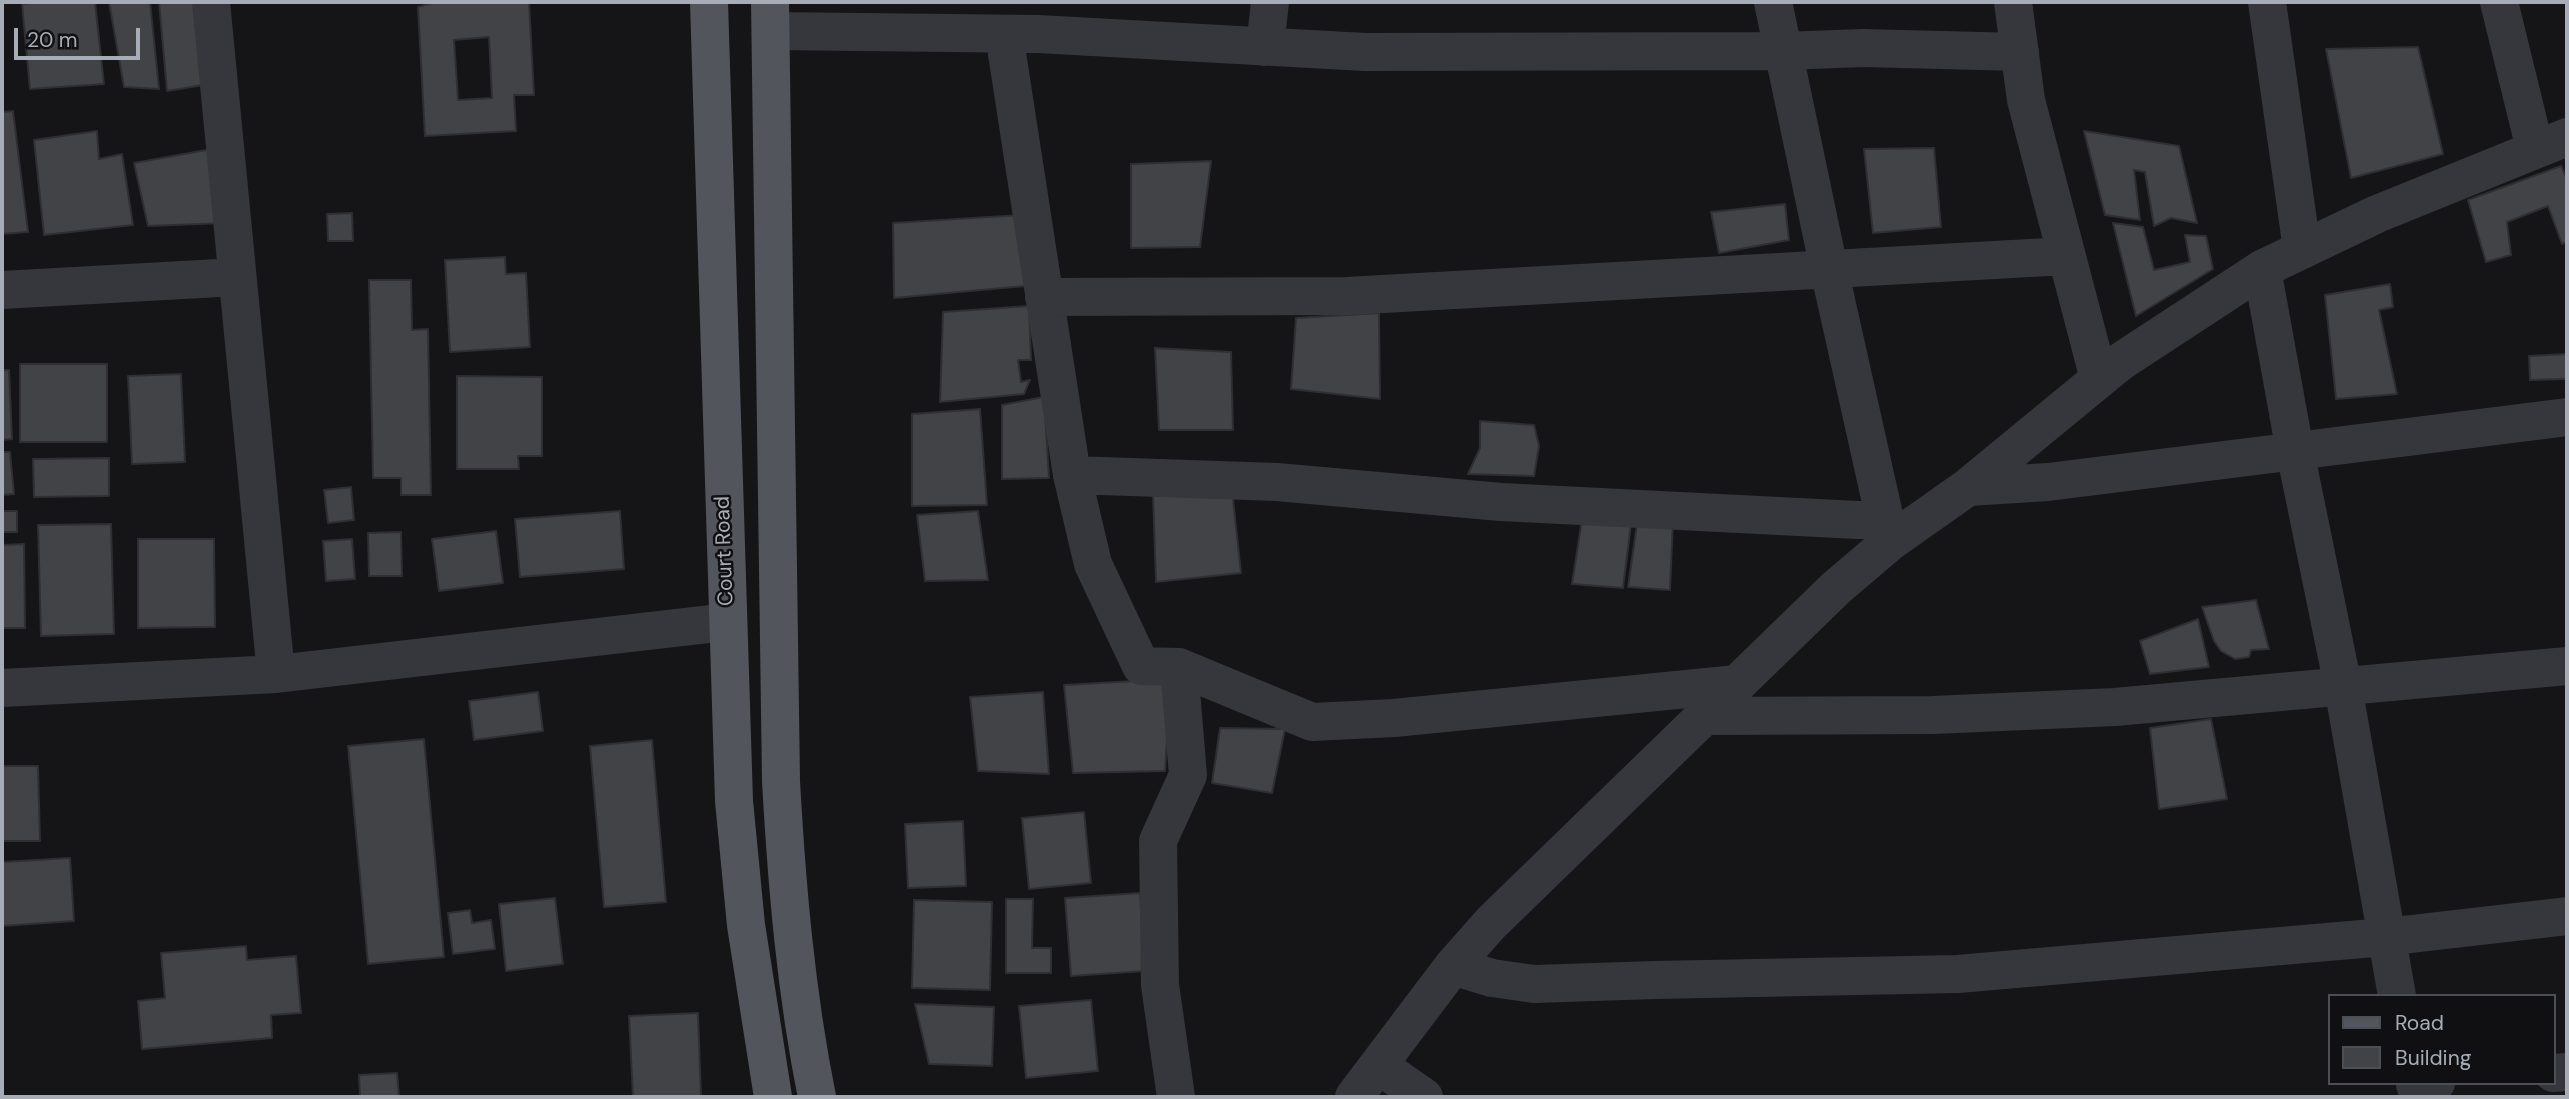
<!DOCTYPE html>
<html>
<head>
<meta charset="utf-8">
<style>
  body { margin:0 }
  #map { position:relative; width:2569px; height:1099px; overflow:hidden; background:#151517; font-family:"DM Sans",sans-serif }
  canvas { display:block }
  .frame { position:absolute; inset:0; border:4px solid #a7adb7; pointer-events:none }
  .legend { position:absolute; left:2328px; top:994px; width:228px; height:91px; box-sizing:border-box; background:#101012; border:2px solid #4c4f54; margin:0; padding:9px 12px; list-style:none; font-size:21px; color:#a7adb7 }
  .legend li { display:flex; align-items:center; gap:14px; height:35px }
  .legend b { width:35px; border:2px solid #4c4f54 }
  .scale { position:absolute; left:14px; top:28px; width:126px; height:32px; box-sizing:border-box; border:4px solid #a7adb7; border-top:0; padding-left:9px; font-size:21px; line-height:24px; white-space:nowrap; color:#a7adb7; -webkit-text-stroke:5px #101012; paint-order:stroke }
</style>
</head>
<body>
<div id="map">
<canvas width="2569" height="1099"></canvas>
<div class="frame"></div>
<ul class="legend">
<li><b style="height:9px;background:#52555b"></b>Road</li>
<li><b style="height:19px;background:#414347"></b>Building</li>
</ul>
<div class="scale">20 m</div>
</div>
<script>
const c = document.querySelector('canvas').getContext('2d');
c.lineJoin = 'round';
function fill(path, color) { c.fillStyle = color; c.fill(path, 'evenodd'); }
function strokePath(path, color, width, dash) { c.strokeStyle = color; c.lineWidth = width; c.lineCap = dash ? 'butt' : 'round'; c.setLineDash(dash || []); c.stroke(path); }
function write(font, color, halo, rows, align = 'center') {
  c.font = font + ' "DM Sans",sans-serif'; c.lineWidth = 5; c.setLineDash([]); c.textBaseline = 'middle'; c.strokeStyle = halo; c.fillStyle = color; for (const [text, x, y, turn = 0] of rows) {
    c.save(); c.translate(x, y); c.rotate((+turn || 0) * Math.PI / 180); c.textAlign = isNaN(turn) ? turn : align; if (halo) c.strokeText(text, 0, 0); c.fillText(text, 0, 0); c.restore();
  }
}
const building = new Path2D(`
  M 42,2 L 95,2 L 104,84 L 30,89 L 22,4 Z
  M 109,2 L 150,2 L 159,89 L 124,87 Z
  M 159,2 L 201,2 L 210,84 L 167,91 Z
  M 435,2 L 529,2 L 534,95 L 514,95 L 516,131 L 425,136 L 418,7 ZM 489,37 L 492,98 L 458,100 L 454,40 Z
  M 2418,47 L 2443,154 L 2351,178 L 2326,49 Z
  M 13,111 L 28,232 L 2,234 L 2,112 Z
  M 97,131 L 99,159 L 122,154 L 133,225 L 44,235 L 34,140 Z
  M 2084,131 L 2179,146 L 2197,223 L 2171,218 L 2154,226 L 2145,172 L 2134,170 L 2140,220 L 2105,215 Z
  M 1934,148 L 1941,227 L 1873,233 L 1864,149 Z
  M 212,149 L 225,223 L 148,226 L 134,163 Z
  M 1211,161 L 1200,247 L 1131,248 L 1131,164 Z
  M 2561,166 L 2567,179 L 2567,242 L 2562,244 L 2548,206 L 2507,222 L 2511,255 L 2486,262 L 2468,200 Z
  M 1785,204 L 1789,240 L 1719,253 L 1711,212 Z
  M 352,213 L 353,241 L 328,241 L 327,214 Z
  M 1021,215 L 1036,285 L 894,298 L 893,223 Z
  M 2113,223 L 2143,227 L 2154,270 L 2190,262 L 2185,235 L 2206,236 L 2213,269 L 2136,316 Z
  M 505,257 L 506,274 L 526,273 L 530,347 L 450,352 L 445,260 Z
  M 369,280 L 411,280 L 412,330 L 428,329 L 431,495 L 401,495 L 401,478 L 373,478 Z
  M 2390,284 L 2393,307 L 2379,310 L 2397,394 L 2336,399 L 2325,295 Z
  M 1029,306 L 1031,360 L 1018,360 L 1021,382 L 1030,380 L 1024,394 L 940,402 L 943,312 Z
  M 1379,313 L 1380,399 L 1291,389 L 1296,318 Z
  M 1155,348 L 1231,352 L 1233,430 L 1159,430 Z
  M 2567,354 L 2567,379 L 2530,380 L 2529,356 Z
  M 20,364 L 107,364 L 107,442 L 20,442 Z
  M 2,370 L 9,370 L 12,439 L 2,440 Z
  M 181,374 L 185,462 L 132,464 L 128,376 Z
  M 457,376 L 542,377 L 542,456 L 518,456 L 519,469 L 457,469 Z
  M 1044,397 L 1049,478 L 1002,479 L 1002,405 Z
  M 980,409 L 987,505 L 912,506 L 912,414 Z
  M 1480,421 L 1534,425 L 1539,446 L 1534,476 L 1468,474 L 1480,448 Z
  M 2,452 L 10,452 L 14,494 L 2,495 Z
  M 109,458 L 109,496 L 34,497 L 33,459 Z
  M 351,487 L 354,520 L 328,523 L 324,490 Z
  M 1232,490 L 1241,573 L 1156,582 L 1153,494 Z
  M 2,511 L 17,511 L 17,532 L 2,532 Z
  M 620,511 L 624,569 L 520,577 L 515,519 Z
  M 978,511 L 988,580 L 925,581 L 917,515 Z
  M 1583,513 L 1632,516 L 1623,588 L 1572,584 Z
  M 1638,517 L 1673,519 L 1670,590 L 1628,587 Z
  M 111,524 L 114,634 L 41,636 L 38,525 Z
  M 496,531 L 503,583 L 439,591 L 432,539 Z
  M 401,532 L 402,576 L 369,576 L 368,533 Z
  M 138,539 L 214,539 L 215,627 L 138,628 Z
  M 352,539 L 355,579 L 326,581 L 323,541 Z
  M 24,544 L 25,628 L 2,628 L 2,545 Z
  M 2256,600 L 2269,649 L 2251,650 L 2249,657 L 2235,659 L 2221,651 L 2214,641 L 2202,607 Z
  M 2198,619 L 2209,667 L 2150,674 L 2140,641 Z
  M 1171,679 L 1165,771 L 1073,773 L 1064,685 Z
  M 538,692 L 543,731 L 474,740 L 469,701 Z
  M 1043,692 L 1049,774 L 978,771 L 970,697 Z
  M 2211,719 L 2227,799 L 2159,809 L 2150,728 Z
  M 1220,728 L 1285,729 L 1272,793 L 1212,783 Z
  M 424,739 L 444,957 L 368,964 L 348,746 Z
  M 652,740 L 666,902 L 604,907 L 590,746 Z
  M 2,766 L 38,766 L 40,841 L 2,841 Z
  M 1084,812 L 1091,883 L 1029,889 L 1022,818 Z
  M 963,821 L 966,886 L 908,888 L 905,824 Z
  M 70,858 L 74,921 L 2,926 L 2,862 Z
  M 1140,893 L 1145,971 L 1071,976 L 1065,898 Z
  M 555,898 L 563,964 L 506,971 L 499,904 Z
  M 1006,899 L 1033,899 L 1032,948 L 1051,948 L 1051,973 L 1006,973 Z
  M 914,900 L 992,902 L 990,990 L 912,988 Z
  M 470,910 L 472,923 L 491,920 L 495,949 L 453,954 L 448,913 Z
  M 246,946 L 247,960 L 296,956 L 301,1013 L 271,1015 L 272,1038 L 142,1049 L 138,1001 L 165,998 L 161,953 Z
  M 1091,1000 L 1098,1071 L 1026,1078 L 1019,1006 Z
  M 915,1004 L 994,1007 L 992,1066 L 929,1064 Z
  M 698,1013 L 701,1097 L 633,1097 L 629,1016 Z
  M 397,1073 L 399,1097 L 360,1097 L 359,1075 Z`);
const minor = new Path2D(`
  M 1773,2 L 1829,269 L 1890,542
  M 2013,2 L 2026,100 L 2099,379
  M 2267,2 L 2302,249
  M 2499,2 L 2535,149
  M 772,31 L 1038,34 L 1365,52 L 1783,51 L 1863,48 L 2020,52
  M 1004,34 L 1072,475 L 1093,564 L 1141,666 L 1179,667 L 1188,775 L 1158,841 L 1160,985 L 1176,1097
  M 1265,47 L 1270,2
  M 2262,269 L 2295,451 L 2343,686 L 2397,996
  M 2,290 L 237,277
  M 1044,297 L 1347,296 L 2066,256
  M 1072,475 L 1277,482 L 1501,502 L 1858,520 L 1885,519
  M 1968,487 L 2048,482 L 2567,417
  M 1179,667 L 1312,722 L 1394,718 L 1737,684
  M 276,674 L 727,622
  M 2,688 L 276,674 L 211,2
  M 1703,716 L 1933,715 L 2115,707 L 2567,666
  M 1453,966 L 1492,978 L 1534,984 L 1655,980 L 1958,974 L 2385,937 L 2567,916
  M 1378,1065 L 1424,1097
  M 2553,1073 L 2567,1072
  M 2415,1085 L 2436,1083
  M 1354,1097 L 1453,966 L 1491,923 L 1836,588 L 1890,542 L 1968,487 L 2120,362 L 2262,269 L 2377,214 L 2567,137`);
const major = new Path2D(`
  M 709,2 L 734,801 L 746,925 L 773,1097
  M 770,2 L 781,781 C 787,888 796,993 817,1097`);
const streetNames = [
  ["Court Road",725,551,-92]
];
fill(building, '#414347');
strokePath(building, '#2f2f33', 2);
strokePath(minor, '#36373c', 38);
strokePath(major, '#52555b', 38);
write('21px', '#a7adb7', '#101012', streetNames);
</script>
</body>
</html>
